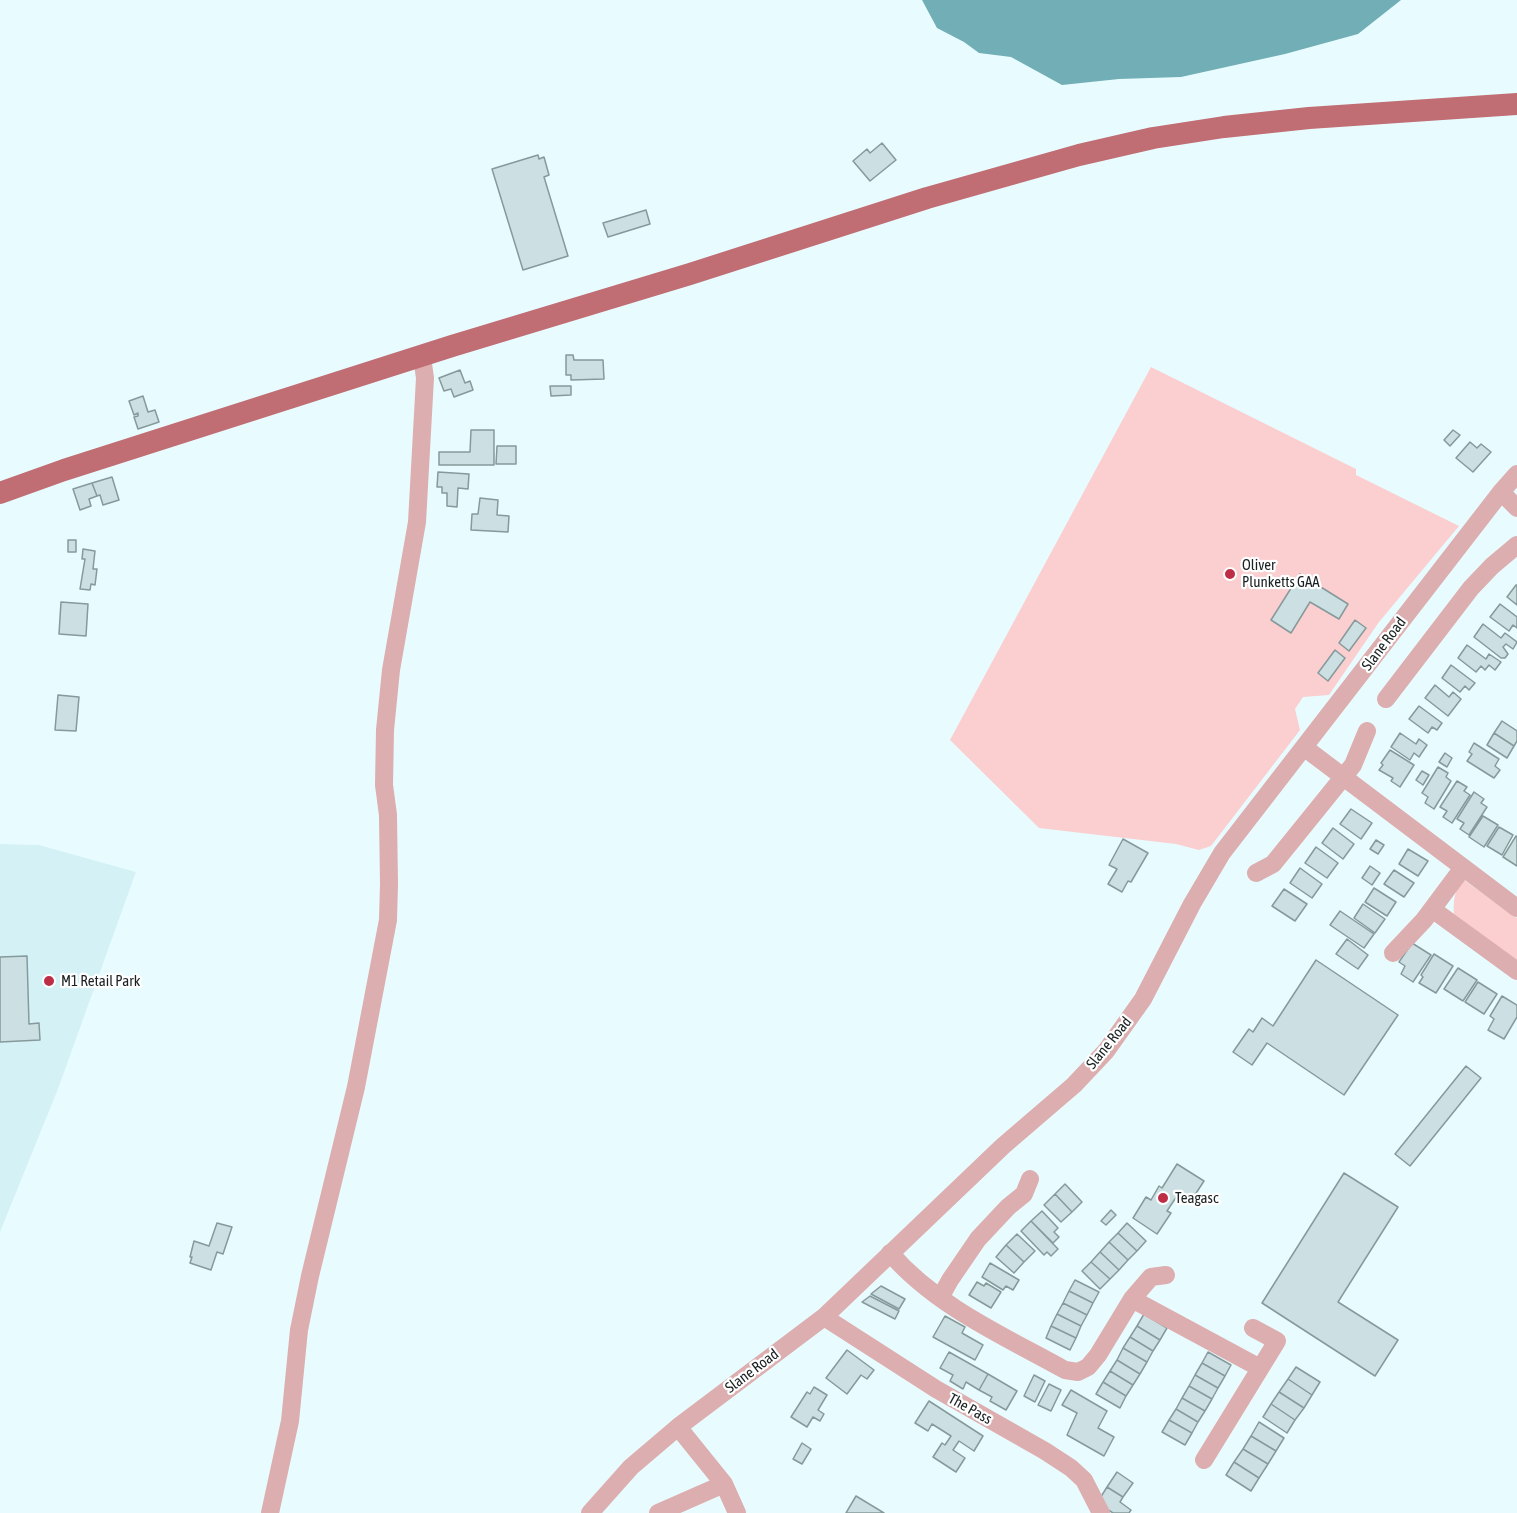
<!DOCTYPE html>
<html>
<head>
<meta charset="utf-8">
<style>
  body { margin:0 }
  canvas { display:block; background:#e8fcff }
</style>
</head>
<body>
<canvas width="1517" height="1513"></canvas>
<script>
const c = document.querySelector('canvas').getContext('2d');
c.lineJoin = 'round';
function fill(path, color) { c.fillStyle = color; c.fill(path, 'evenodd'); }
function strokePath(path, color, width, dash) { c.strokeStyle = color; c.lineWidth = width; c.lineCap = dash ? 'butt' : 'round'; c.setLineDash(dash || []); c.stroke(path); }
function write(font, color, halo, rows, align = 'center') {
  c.font = font + ' "Asap Condensed",sans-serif'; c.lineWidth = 4.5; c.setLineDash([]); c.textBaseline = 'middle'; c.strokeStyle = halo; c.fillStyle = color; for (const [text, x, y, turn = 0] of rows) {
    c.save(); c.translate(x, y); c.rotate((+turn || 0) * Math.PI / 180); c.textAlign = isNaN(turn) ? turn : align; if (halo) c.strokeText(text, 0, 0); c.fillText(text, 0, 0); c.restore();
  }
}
const built = new Path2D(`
  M 0,844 L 39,845 L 136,872 L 58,1089 L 0,1232 Z`);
const green = new Path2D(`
  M 1151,367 L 1356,469 L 1356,475 L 1459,526 L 1379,622 L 1329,695 L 1303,697 L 1295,709 L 1300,730 L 1211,846 L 1199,850 L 1176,844 L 1039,828 L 950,740 Z
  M 1464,880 L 1517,918 L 1517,962 L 1454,914 C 1453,902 1454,889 1464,880 Z`);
const water = new Path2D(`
  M 922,0 L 1401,0 L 1358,34 L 1285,54 L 1181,77 L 1119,79 L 1062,85 L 1011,57 L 979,53 L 964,42 L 937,28 Z`);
const building = new Path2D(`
  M 882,143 L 896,160 L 870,181 L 853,161 L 867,149 L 870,153 Z
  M 538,155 L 539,159 L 544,157 L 549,175 L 544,177 L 568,256 L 523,270 L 492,169 Z
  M 646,210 L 650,224 L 608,237 L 603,223 Z
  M 566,355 L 573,355 L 574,360 L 603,360 L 604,379 L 571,380 L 571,375 L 566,375 Z
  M 460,370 L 465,383 L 470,381 L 473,390 L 454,397 L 451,389 L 444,391 L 439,378 Z
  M 550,386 L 571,386 L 571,395 L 551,396 Z
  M 143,396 L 148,412 L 155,410 L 159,422 L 138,429 L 134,417 L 138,416 L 138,413 L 134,415 L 129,401 Z
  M 471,430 L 494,430 L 494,465 L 439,465 L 439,452 L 470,452 Z
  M 1453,430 L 1460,435 L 1450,446 L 1444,440 Z
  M 1470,442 L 1477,448 L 1481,444 L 1491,452 L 1473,472 L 1456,458 Z
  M 497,446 L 516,446 L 516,464 L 496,464 Z
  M 438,472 L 469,474 L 468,489 L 458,488 L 457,507 L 447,506 L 447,493 L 442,493 L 442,487 L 437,487 Z
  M 112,477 L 119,500 L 103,505 L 100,495 L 97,496 L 92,483 Z
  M 92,483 L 97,496 L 89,499 L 91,506 L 80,510 L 73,489 Z
  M 480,498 L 498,500 L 497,515 L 509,516 L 508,532 L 471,530 L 472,514 L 478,514 Z
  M 68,540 L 76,540 L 76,552 L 68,552 Z
  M 83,549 L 95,551 L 93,569 L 97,569 L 95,585 L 91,584 L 90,590 L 80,589 L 85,559 L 82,559 Z
  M 1300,574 L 1348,604 L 1339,619 L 1310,602 L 1291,633 L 1271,620 Z
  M 1516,585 L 1517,585 L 1517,605 L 1507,597 Z
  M 61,602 L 88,604 L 86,636 L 59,634 Z
  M 1500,604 L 1517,617 L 1517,628 L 1513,625 L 1509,631 L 1490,617 Z
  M 1355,620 L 1366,628 L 1349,651 L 1339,643 Z
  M 1483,624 L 1501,638 L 1505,633 L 1517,642 L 1513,649 L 1506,644 L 1503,647 L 1508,654 L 1505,658 L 1501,658 L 1474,637 Z
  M 1467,645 L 1486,659 L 1489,654 L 1501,662 L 1495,670 L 1489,665 L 1485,670 L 1481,666 L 1476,672 L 1458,658 Z
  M 1335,650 L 1345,658 L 1328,681 L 1318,673 Z
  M 1451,665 L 1475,683 L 1469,690 L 1465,686 L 1460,692 L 1442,678 Z
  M 1435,685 L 1449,697 L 1453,692 L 1461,699 L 1448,716 L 1425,698 Z
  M 58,695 L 79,697 L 76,731 L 55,730 Z
  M 1419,706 L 1442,723 L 1437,730 L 1432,727 L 1428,733 L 1409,719 Z
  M 1502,721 L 1517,731 L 1517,741 L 1514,746 L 1494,733 Z
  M 1400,733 L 1416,744 L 1419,739 L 1427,745 L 1419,757 L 1414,753 L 1410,760 L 1391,747 Z
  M 1494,733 L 1514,746 L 1507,758 L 1487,745 Z
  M 1474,743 L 1499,759 L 1495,766 L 1500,770 L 1494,778 L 1467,761 L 1472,754 L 1469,752 Z
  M 1390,750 L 1414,765 L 1400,787 L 1391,781 L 1393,778 L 1379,770 L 1383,765 L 1381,763 Z
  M 1445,753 L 1452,758 L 1447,767 L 1439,762 Z
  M 1438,767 L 1448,773 L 1446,777 L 1451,781 L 1434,809 L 1425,803 L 1428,797 L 1422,793 Z
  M 1422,771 L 1429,775 L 1423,785 L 1416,780 Z
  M 1457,781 L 1467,787 L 1464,791 L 1470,795 L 1452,823 L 1443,817 L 1447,811 L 1440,807 Z
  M 1474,792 L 1484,799 L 1481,803 L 1487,807 L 1469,835 L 1460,829 L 1464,823 L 1457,819 Z
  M 1351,809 L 1372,823 L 1361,839 L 1340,824 Z
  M 1483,816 L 1498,825 L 1484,847 L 1469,837 Z
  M 1499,827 L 1513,835 L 1502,855 L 1487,846 Z
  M 1333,828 L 1354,844 L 1343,859 L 1322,843 Z
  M 1516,836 L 1517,837 L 1517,866 L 1503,857 Z
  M 1123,839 L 1148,853 L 1131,882 L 1128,881 L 1122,892 L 1108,884 L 1117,869 L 1109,865 Z
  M 1376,840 L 1384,845 L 1378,854 L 1370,849 Z
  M 1316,847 L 1338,863 L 1327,878 L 1305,863 Z
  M 1408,849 L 1428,861 L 1418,876 L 1399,864 Z
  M 1370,866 L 1380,873 L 1372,885 L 1362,878 Z
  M 1300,868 L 1322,884 L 1312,898 L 1290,883 Z
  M 1394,870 L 1414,883 L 1404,897 L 1384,884 Z
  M 1374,888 L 1396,902 L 1387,916 L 1365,902 Z
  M 1284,889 L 1307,904 L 1295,921 L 1272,906 Z
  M 1363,904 L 1385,919 L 1375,933 L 1354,918 Z
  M 1340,911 L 1374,934 L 1364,948 L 1330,925 Z
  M 1347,939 L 1368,955 L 1358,969 L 1336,954 Z
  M 1412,943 L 1431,955 L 1413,982 L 1401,974 L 1405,966 L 1399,962 Z
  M 1434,954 L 1453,966 L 1436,993 L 1419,983 L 1423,977 L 1421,975 Z
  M 27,956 L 29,1024 L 39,1023 L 40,1040 L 0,1042 L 0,957 Z
  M 1316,960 L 1398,1015 L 1344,1095 L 1267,1043 L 1252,1065 L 1233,1052 L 1249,1029 L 1253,1032 L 1262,1018 L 1273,1026 Z
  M 1458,968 L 1477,980 L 1463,1001 L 1444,989 Z
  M 1478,982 L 1497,994 L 1484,1014 L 1465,1002 Z
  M 1502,996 L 1517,1005 L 1517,1017 L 1504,1039 L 1488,1030 L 1494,1019 L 1490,1016 Z
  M 1466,1066 L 1481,1078 L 1410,1166 L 1395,1154 Z
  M 1177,1164 L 1204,1181 L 1191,1201 L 1179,1193 L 1167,1211 L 1171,1213 L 1157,1234 L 1133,1218 L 1146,1197 L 1151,1200 L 1159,1186 L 1162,1188 Z
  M 1344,1173 L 1398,1207 L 1338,1302 L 1398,1340 L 1375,1376 L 1262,1303 Z
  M 1065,1184 L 1082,1202 L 1072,1212 L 1055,1194 Z
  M 1055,1194 L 1072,1212 L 1061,1222 L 1044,1205 Z
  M 1111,1210 L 1116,1215 L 1106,1225 L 1101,1221 Z
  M 1042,1211 L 1058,1228 L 1054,1232 L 1059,1237 L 1053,1243 L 1031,1221 Z
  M 1031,1221 L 1058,1249 L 1051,1256 L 1047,1252 L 1044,1255 L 1021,1231 Z
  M 217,1223 L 232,1227 L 223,1254 L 217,1252 L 211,1270 L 190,1263 L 192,1257 L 190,1257 L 194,1241 L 209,1246 Z
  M 1127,1223 L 1146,1241 L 1137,1251 L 1118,1233 Z
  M 1118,1233 L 1137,1251 L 1128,1260 L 1109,1242 Z
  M 1017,1234 L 1035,1251 L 1024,1262 L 1006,1245 Z
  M 1109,1242 L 1128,1260 L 1119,1270 L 1100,1252 Z
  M 1006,1245 L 1024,1262 L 1014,1273 L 996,1257 Z
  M 1100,1252 L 1119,1270 L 1110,1279 L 1091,1262 Z
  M 1091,1262 L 1110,1279 L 1100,1289 L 1082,1271 Z
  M 990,1263 L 1019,1280 L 1013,1290 L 1006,1286 L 1003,1290 L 982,1277 Z
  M 1075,1280 L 1099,1292 L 1093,1303 L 1069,1291 Z
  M 977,1282 L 984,1286 L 986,1283 L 1001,1292 L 991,1308 L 969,1295 Z
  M 881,1286 L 905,1299 L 899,1309 L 871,1294 Z
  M 1069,1291 L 1093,1303 L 1087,1315 L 1063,1303 Z
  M 870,1296 L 899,1311 L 895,1319 L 862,1302 Z
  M 1063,1303 L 1087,1315 L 1081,1326 L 1057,1314 Z
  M 1057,1314 L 1081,1326 L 1076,1338 L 1051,1326 Z
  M 1144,1314 L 1167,1328 L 1160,1340 L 1137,1326 Z
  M 945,1316 L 965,1327 L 962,1333 L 983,1345 L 975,1360 L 933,1337 Z
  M 1051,1326 L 1076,1338 L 1070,1350 L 1046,1338 Z
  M 1137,1326 L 1160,1340 L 1153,1351 L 1130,1337 Z
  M 1130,1337 L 1153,1351 L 1147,1362 L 1123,1348 Z
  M 1123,1348 L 1147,1362 L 1140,1374 L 1117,1360 Z
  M 847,1350 L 874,1370 L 867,1379 L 861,1375 L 847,1394 L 826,1378 Z
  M 949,1352 L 988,1374 L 979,1390 L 966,1382 L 963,1389 L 950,1381 L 953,1375 L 940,1368 Z
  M 1208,1352 L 1231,1365 L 1225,1376 L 1202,1363 Z
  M 1117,1360 L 1140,1374 L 1133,1385 L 1110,1371 Z
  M 1202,1363 L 1225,1376 L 1218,1388 L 1195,1375 Z
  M 1296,1367 L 1320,1382 L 1312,1395 L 1288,1379 Z
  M 1110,1371 L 1133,1385 L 1126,1396 L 1103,1382 Z
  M 988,1374 L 1017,1391 L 1006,1410 L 990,1401 L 992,1397 L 979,1390 Z
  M 1034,1375 L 1045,1381 L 1035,1402 L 1024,1396 Z
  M 1195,1375 L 1218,1388 L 1212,1399 L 1189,1386 Z
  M 1288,1379 L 1312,1395 L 1304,1408 L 1279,1392 Z
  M 1103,1382 L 1126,1396 L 1120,1408 L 1096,1394 Z
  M 1049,1384 L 1061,1390 L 1051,1411 L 1038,1405 Z
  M 1189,1386 L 1212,1399 L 1205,1411 L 1182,1398 Z
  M 814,1387 L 827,1395 L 818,1410 L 824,1414 L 820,1421 L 813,1417 L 807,1427 L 791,1417 L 807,1392 L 810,1394 Z
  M 1071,1390 L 1107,1411 L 1098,1428 L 1114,1437 L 1104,1456 L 1067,1435 L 1077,1413 L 1062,1405 Z
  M 1279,1392 L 1304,1408 L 1295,1420 L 1271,1404 Z
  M 1182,1398 L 1205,1411 L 1198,1422 L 1176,1409 Z
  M 929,1401 L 983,1436 L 974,1451 L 959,1441 L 953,1450 L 965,1458 L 956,1472 L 933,1457 L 942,1443 L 945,1445 L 951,1436 L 932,1424 L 928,1431 L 915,1423 Z
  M 1271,1404 L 1295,1420 L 1287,1433 L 1263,1417 Z
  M 1176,1409 L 1198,1422 L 1192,1433 L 1169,1420 Z
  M 1169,1420 L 1192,1433 L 1185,1445 L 1162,1432 Z
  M 1259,1422 L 1284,1438 L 1276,1451 L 1251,1436 Z
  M 1251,1436 L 1276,1451 L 1268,1464 L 1243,1449 Z
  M 802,1443 L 811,1449 L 802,1464 L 793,1459 Z
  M 1243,1449 L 1268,1464 L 1259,1478 L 1234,1462 Z
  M 1234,1462 L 1259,1478 L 1251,1491 L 1226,1475 Z
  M 1117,1472 L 1133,1483 L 1123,1497 L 1107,1487 Z
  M 1107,1487 L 1123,1497 L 1120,1502 L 1131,1510 L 1129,1513 L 1113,1513 L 1097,1503 Z
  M 856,1496 L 884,1513 L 846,1513 Z`);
const minor = new Path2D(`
  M 1501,492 L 1517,508
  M 1386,699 L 1471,588 L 1492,566 L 1517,545
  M 1305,748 L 1517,908
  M 1256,873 L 1273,864 L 1353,765 L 1367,731
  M 1432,909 L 1517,971
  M 1393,953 L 1424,920 L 1462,869
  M 890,1253 C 937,1307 1004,1336 1065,1370 L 1078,1372 L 1088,1367 L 1098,1355 L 1132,1299 L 1151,1277 L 1166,1275
  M 940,1298 L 950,1280 L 978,1239 L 1008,1207 L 1024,1194 L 1030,1179
  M 1132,1299 L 1260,1368
  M 824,1317 L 936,1389 L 1045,1451 L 1071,1468 L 1084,1480 L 1101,1513
  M 678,1427 L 724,1484 L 737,1513
  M 1204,1460 L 1277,1341 L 1253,1328
  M 270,1513 L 290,1421 L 299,1330 L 310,1276 L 356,1087 L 388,920 L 389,884 L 388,815 L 384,785 L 385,730 L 391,670 L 417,522 L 425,378 L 422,357
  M 590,1513 L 631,1467 L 678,1427 L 824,1317 L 1003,1146 L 1074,1085 L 1106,1051 L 1143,999 L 1192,904 L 1222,853 L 1501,492 L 1517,474
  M 658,1513 L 724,1484`);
const major = new Path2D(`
  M 0,493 L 64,470 L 452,346 L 690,274 L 927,198 L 1079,155 L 1153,138 L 1224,127 L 1309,118 L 1517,104`);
const markers = [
  [1230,574,6,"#be2d46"],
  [49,981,6,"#be2d46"],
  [1163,1198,6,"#be2d46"]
];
const poiNames = [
  ["Oliver",1242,565],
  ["Plunketts GAA",1242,582],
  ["M1 Retail Park",61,981],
  ["Teagasc",1175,1198]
];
const streetNames = [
  ["Slane Road",1384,644,-53],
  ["Slane Road",1109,1043,-51],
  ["Slane Road",752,1371,-37],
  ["The Pass",970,1409,29]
];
fill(built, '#d4f2f6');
fill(green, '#fbcecf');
fill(water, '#72aeb5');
fill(building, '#cce0e3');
strokePath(building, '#86999b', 1.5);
strokePath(minor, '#ddaeaf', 18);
strokePath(major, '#c06e73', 22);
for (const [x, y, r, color] of markers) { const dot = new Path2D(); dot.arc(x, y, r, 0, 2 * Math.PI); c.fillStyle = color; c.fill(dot); strokePath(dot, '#fff', 2); }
write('15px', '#1a2122', '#fff', poiNames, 'left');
write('15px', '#1a2122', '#fff', streetNames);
</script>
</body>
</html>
